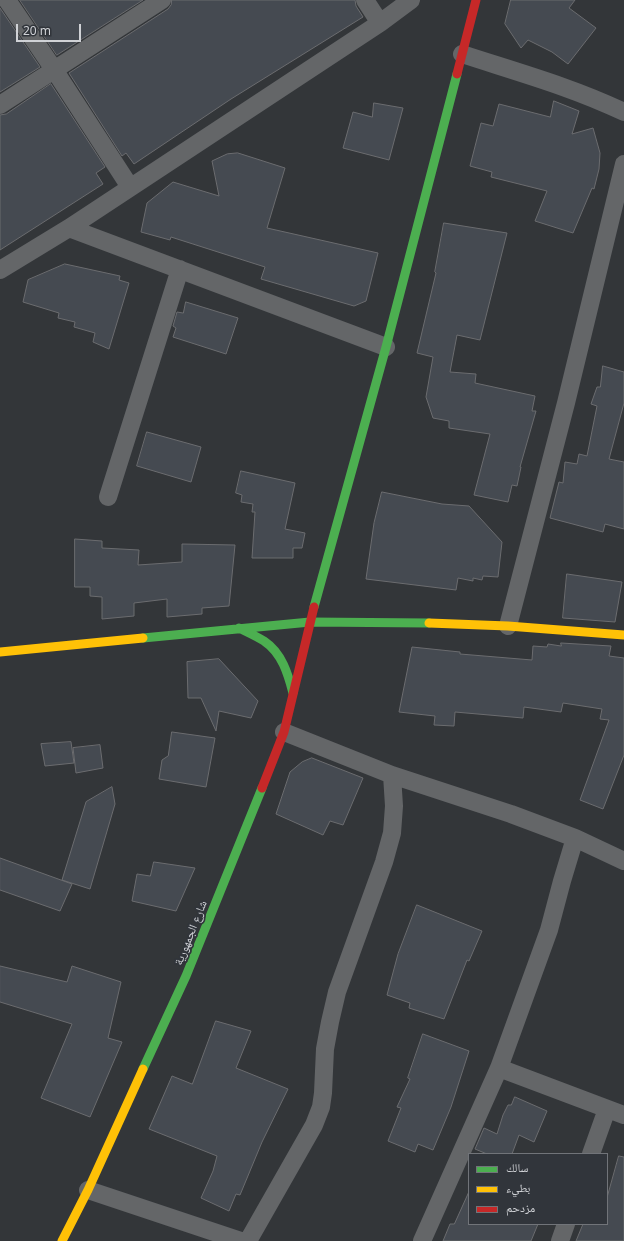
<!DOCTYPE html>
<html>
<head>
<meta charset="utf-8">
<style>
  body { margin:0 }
  #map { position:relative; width:624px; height:1241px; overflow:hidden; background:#333639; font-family:"Noto Sans","Noto Naskh Arabic",sans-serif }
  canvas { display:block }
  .legend { position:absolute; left:468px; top:1153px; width:140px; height:72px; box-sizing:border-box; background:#31353b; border:1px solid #717479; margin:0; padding:5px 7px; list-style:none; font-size:12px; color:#d0d2d6 }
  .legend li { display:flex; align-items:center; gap:8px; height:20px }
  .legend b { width:20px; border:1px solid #717479 }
  .scale { position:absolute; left:16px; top:24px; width:65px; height:18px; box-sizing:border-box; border:2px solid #d0d2d6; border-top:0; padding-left:5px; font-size:12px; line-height:14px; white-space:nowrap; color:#d0d2d6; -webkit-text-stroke:3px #31353b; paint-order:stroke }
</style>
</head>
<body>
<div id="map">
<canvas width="624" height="1241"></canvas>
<ul class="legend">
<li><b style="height:5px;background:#4caf50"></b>سالك</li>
<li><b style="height:5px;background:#ffc107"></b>بطيء</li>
<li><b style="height:5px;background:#c62828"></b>مزدحم</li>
</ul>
<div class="scale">20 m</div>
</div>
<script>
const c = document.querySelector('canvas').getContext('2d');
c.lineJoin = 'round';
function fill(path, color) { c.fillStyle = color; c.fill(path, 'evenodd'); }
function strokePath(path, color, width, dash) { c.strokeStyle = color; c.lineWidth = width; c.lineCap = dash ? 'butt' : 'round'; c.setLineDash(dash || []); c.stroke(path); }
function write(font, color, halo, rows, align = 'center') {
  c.font = font + ' "Noto Sans","Noto Naskh Arabic",sans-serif'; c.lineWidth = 3.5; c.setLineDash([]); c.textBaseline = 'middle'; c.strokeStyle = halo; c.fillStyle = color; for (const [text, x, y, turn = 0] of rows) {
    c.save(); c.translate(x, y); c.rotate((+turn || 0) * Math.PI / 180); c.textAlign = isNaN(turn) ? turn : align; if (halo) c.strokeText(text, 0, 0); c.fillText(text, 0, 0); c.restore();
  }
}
const building = new Path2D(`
  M 20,0 L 143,0 L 57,55 Z
  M 172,0 L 355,0 L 356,6 L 363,17 L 231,99 L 134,164 L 126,153 L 122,156 L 69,73 L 168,9 L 171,5 Z
  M 511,0 L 575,0 L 569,8 L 596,28 L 568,64 L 552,52 L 528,40 L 521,48 L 505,24 Z
  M 0,8 L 40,67 L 0,92 Z
  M 51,84 L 105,167 L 96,173 L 103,184 L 0,250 L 0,115 L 6,114 Z
  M 554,101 L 579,111 L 572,134 L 593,128 L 600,153 L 599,169 L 594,189 L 592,188 L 573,233 L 535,221 L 547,191 L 491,177 L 492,172 L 470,166 L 481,123 L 493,126 L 499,104 L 550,117 Z
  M 374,103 L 403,108 L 389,160 L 343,148 L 353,112 L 372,117 Z
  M 238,153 L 285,168 L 267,228 L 378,253 L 366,301 L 354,306 L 261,279 L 265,267 L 171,237 L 170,240 L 141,232 L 147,203 L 173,182 L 219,196 L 212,161 L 227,154 Z
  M 444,223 L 507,233 L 480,340 L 457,335 L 450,372 L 476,374 L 475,383 L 535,396 L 532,411 L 536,411 L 520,467 L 521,467 L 517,486 L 512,485 L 508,502 L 474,495 L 490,434 L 449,428 L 449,421 L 433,418 L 426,397 L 433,357 L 417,353 L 436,273 L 435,272 Z
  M 65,264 L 120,276 L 119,280 L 129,283 L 109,349 L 93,342 L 95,333 L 74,327 L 75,322 L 58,318 L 59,313 L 23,302 L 28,280 Z
  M 186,302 L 238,318 L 226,354 L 173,337 L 176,328 L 173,326 L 177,312 L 183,313 Z
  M 603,366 L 624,372 L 624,403 L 609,459 L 624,462 L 624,529 L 605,524 L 603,532 L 550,518 L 559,482 L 563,483 L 565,462 L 577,464 L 579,454 L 587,456 L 597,406 L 591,404 L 597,387 L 600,387 Z
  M 147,432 L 201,447 L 191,482 L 137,466 Z
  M 241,471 L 295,483 L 285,529 L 305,533 L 302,548 L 293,548 L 293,558 L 252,558 L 255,512 L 252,512 L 253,504 L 241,502 L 242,495 L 236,493 Z
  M 382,492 L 442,504 L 469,506 L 502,542 L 498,577 L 483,576 L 482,580 L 473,578 L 473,581 L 458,578 L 456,590 L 366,579 L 374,523 Z
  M 75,539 L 102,541 L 102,548 L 139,550 L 138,565 L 182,562 L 182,544 L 235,545 L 229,606 L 202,608 L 202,614 L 167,617 L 167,599 L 134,603 L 134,616 L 102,619 L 102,597 L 90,596 L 90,587 L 75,587 Z
  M 567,574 L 622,582 L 615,622 L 563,618 Z
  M 561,643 L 611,646 L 609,656 L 624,658 L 624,755 L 603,809 L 580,800 L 609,720 L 600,719 L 602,709 L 563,703 L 561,712 L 524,707 L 523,718 L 455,712 L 454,726 L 434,725 L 435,716 L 399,712 L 412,647 L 460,652 L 460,654 L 532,660 L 533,646 L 547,647 L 548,644 L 561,646 Z
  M 219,659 L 258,701 L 251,718 L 219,711 L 216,731 L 201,698 L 188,698 L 187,662 Z
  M 172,732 L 215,738 L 206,787 L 159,779 L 162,760 L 168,756 Z
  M 71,742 L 74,763 L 45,766 L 41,744 Z
  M 100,745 L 103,768 L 76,773 L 73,748 Z
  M 312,758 L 363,778 L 343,825 L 330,821 L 323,835 L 276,814 L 290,772 L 302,762 Z
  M 112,787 L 115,804 L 90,889 L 62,880 L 86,802 Z
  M 0,858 L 72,884 L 60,911 L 0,890 Z
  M 154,862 L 195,868 L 176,911 L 132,901 L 137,874 L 150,876 Z
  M 417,905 L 482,931 L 469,961 L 467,960 L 444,1019 L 409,1008 L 410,1003 L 387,995 L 398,954 Z
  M 0,966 L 67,982 L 72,966 L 121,982 L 108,1038 L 122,1042 L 90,1117 L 41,1098 L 72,1024 L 0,1002 Z
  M 216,1021 L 251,1031 L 236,1068 L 288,1089 L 262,1142 L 240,1195 L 236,1194 L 229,1211 L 201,1198 L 213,1171 L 217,1156 L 149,1129 L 172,1076 L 192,1084 Z
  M 423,1034 L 469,1051 L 451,1107 L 433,1150 L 418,1144 L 415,1152 L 388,1141 L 401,1108 L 397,1107 L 410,1079 L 408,1078 Z
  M 515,1097 L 547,1111 L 534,1142 L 519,1135 L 512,1154 L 487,1154 L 475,1149 L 484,1128 L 497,1134 L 503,1115 L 508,1105 L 511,1105 Z
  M 619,1156 L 624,1157 L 624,1241 L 576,1241 L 583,1224 L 607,1224 L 607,1198 Z
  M 469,1192 L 469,1224 L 538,1224 L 531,1241 L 443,1241 L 450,1224 L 454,1224 Z`);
const street = new Path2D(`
  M 7,0 L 55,71 L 130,187
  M 365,0 L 380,23
  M 462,54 C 517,72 572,87 624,112
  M 0,105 L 162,0
  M 69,228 L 386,347
  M 0,270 L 69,228 L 380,23 L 411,0
  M 108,497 L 180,269
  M 508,626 L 566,403 L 624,164
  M 284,732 L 392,775 L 511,814 L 575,838 L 624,861
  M 499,1068 L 624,1115
  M 591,1154 L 607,1109
  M 88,1190 L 241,1241
  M 248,1241 L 314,1125 L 321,1107 L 323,1093 L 325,1049 L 330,1022 L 337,992 L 384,862 L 392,833 L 394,806 L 392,775
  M 422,1241 L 499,1068 L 549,930 L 562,881 L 575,838
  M 560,1241 L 566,1224`);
const fast = new Path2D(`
  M 314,607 L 386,347 L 457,74
  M 239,628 C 247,632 256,636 264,641 C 282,653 288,674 293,693
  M 143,638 L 310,622 L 429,623
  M 143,1069 L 186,976 L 262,788`);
const slow = new Path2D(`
  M 429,623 L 508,626 L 624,635
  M 0,652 L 143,638
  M 62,1241 L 88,1190 L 143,1069`);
const jam = new Path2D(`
  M 457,74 L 476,0
  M 262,788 L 284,732 L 314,607`);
const streetNames = [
  ["شارع الجمهورية",191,933,-68]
];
fill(building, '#454a51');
strokePath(building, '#6b6c6f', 1);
strokePath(street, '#646668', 18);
strokePath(fast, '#4caf50', 9);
strokePath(slow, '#ffc107', 9);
strokePath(jam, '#c62828', 9);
write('12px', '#d0d2d6', '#31353b', streetNames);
</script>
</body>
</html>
